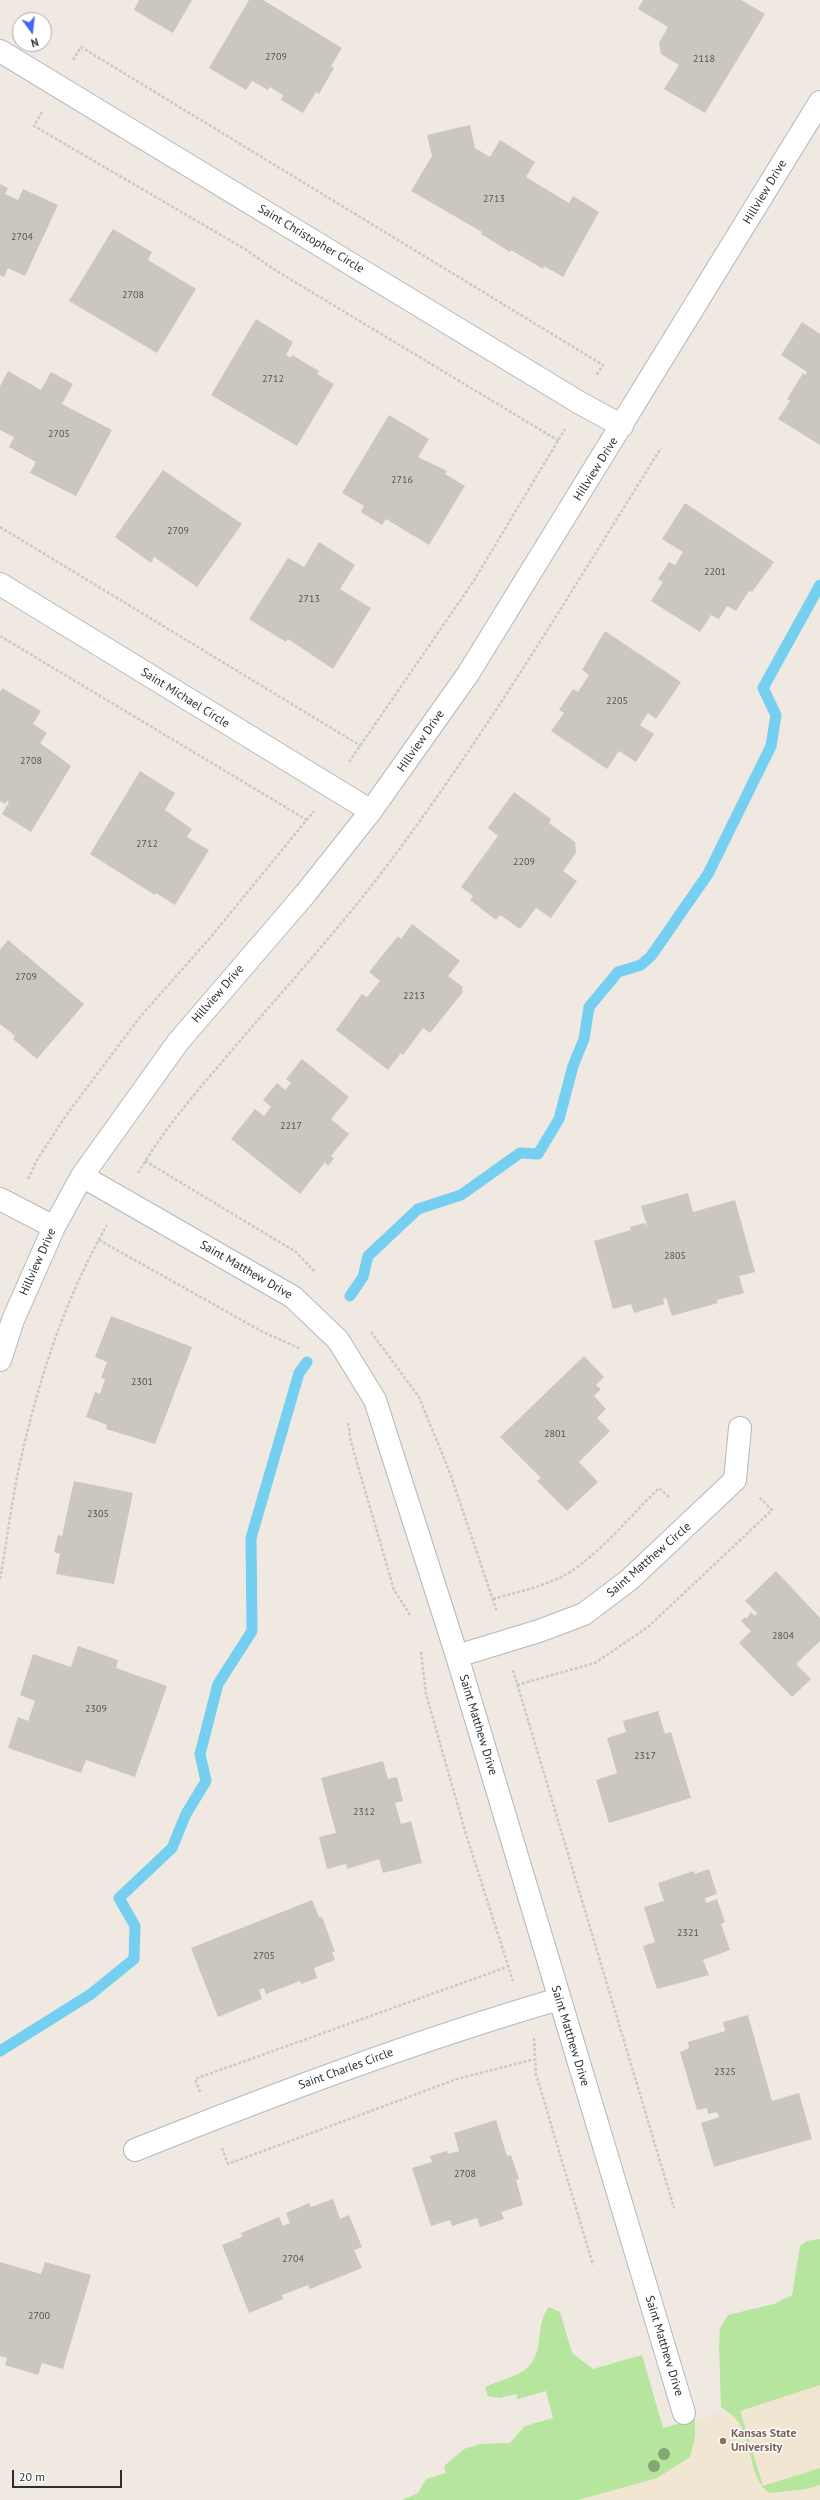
<!DOCTYPE html>
<html>
<head>
<meta charset="utf-8">
<style>
  body { margin:0 }
  #map { position:relative; width:820px; height:2500px; overflow:hidden; background:#efe9e1; font-family:"PT Sans",sans-serif }
  canvas { display:block }
  .north { position:absolute; left:12px; top:12px; width:40px; height:40px; box-sizing:border-box; background:#fff; border:1px solid #ababab; border-radius:50%; rotate:165deg; font-size:11px; font-weight:700; line-height:16px; text-align:center; color:#2e2e2e }
  .north::after { content:''; display:block; margin:auto; width:14px; height:18px; background:#4264fb; clip-path:polygon(50% 0,100% 100%,50% 72%,0 100%) }
  .scale { position:absolute; left:12px; top:2470px; width:110px; height:18px; box-sizing:border-box; border:2px solid #2e2e2e; border-top:0; padding-left:5px; font-size:12px; line-height:14px; white-space:nowrap; color:#2e2e2e; -webkit-text-stroke:3px #fff; paint-order:stroke }
</style>
</head>
<body>
<div id="map">
<canvas width="820" height="2500"></canvas>
<div class="north">N</div>
<div class="scale">20 m</div>
</div>
<script>
const c = document.querySelector('canvas').getContext('2d');
c.lineJoin = 'round';
function fill(path, color) { c.fillStyle = color; c.fill(path, 'evenodd'); }
function strokePath(path, color, width, dash) { c.strokeStyle = color; c.lineWidth = width; c.lineCap = dash ? 'butt' : 'round'; c.setLineDash(dash || []); c.stroke(path); }
function write(font, color, halo, rows, align = 'center') {
  c.font = font + ' "PT Sans",sans-serif'; c.lineWidth = 3; c.setLineDash([]); c.textBaseline = 'middle'; c.strokeStyle = halo; c.fillStyle = color; for (const [text, x, y, turn = 0] of rows) {
    c.save(); c.translate(x, y); c.rotate((+turn || 0) * Math.PI / 180); c.textAlign = isNaN(turn) ? turn : align; if (halo) c.strokeText(text, 0, 0); c.fillText(text, 0, 0); c.restore();
  }
}
const education = new Path2D(`
  M 820,2382 L 820,2500 L 432,2500 Z`);
const green = new Path2D(`
  M 820,2239 L 820,2385 L 740,2411 L 763,2486 L 820,2468 L 820,2485 L 807,2489 L 769,2493 C 747,2476 754,2440 736,2419 C 732,2414 726,2411 721,2407 L 719,2344 L 720,2328 L 728,2315 L 774,2304 L 792,2295 L 800,2246 L 807,2241 Z
  M 549,2307 L 560,2312 L 572,2353 L 593,2369 L 642,2355 L 663,2428 L 695,2419 L 695,2436 L 690,2457 L 657,2478 L 578,2500 L 402,2500 L 418,2493 L 426,2479 L 446,2473 L 444,2466 L 464,2449 L 480,2444 L 510,2443 L 525,2426 L 553,2418 L 546,2391 L 518,2399 L 516,2394 L 500,2398 L 488,2396 L 485,2387 C 498,2381 521,2376 530,2365 C 544,2349 535,2324 549,2307 Z`);
const stream = new Path2D(`
  M 350,1296 L 363,1277 L 368,1256 L 418,1209 L 461,1195 L 520,1153 L 538,1154 L 559,1119 L 573,1066 L 584,1039 L 589,1007 L 618,972 L 641,965 L 651,956 L 708,874 L 771,746 L 776,715 L 763,688 L 820,585
  M 0,2051 L 91,1994 L 134,1959 L 135,1926 L 119,1898 L 172,1848 L 186,1814 L 206,1781 L 200,1754 L 218,1684 L 252,1631 L 251,1538 L 299,1373 L 307,1362`);
const building = new Path2D(`
  M 139,0 L 192,0 L 173,33 L 134,10 Z
  M 249,0 L 263,0 L 342,48 L 331,66 L 334,68 L 319,94 L 316,92 L 303,113 L 281,100 L 283,95 L 270,87 L 268,90 L 252,81 L 246,90 L 209,68 Z
  M 643,0 L 741,0 L 765,14 L 705,113 L 664,89 L 679,65 L 661,54 L 659,43 L 668,27 L 638,9 Z
  M 470,125 L 475,148 L 490,157 L 500,140 L 535,162 L 526,177 L 569,203 L 573,196 L 599,212 L 563,277 L 544,266 L 543,269 L 511,250 L 510,252 L 481,234 L 482,232 L 411,191 L 432,156 L 427,135 Z
  M 0,184 L 8,188 L 5,194 L 18,200 L 23,189 L 58,205 L 25,276 L 8,268 L 4,277 L 0,275 Z
  M 113,229 L 152,252 L 148,260 L 196,289 L 157,353 L 69,301 Z
  M 256,319 L 293,342 L 286,355 L 291,358 L 292,355 L 319,371 L 317,374 L 334,384 L 297,446 L 211,395 Z
  M 802,322 L 820,334 L 820,445 L 778,419 L 790,401 L 787,399 L 803,373 L 805,375 L 807,372 L 781,355 Z
  M 8,371 L 41,390 L 51,372 L 73,384 L 62,404 L 112,430 L 76,496 L 30,473 L 36,462 L 9,447 L 14,437 L 0,430 L 0,386 Z
  M 389,415 L 429,439 L 418,457 L 447,471 L 445,474 L 465,486 L 429,545 L 386,519 L 382,525 L 361,512 L 364,506 L 342,493 Z
  M 163,470 L 242,524 L 197,587 L 154,557 L 151,563 L 115,537 Z
  M 685,503 L 774,562 L 752,592 L 749,591 L 736,611 L 727,606 L 719,619 L 711,615 L 700,632 L 651,601 L 663,582 L 658,579 L 669,562 L 675,565 L 683,552 L 662,539 Z
  M 319,542 L 355,565 L 340,589 L 371,608 L 333,669 L 288,639 L 286,642 L 249,619 L 288,558 L 304,567 Z
  M 605,631 L 681,682 L 656,719 L 648,713 L 640,725 L 654,734 L 636,762 L 619,751 L 607,769 L 551,731 L 564,713 L 559,710 L 573,689 L 578,692 L 589,675 L 582,670 Z
  M 2,688 L 41,711 L 33,724 L 47,733 L 40,743 L 71,766 L 31,832 L 2,814 L 9,802 L 7,801 L 5,804 L 0,801 L 0,692 Z
  M 140,771 L 175,793 L 165,810 L 192,829 L 187,837 L 209,850 L 175,905 L 156,893 L 155,895 L 90,854 Z
  M 514,792 L 551,819 L 549,823 L 575,842 L 576,853 L 563,871 L 577,881 L 551,918 L 536,908 L 520,929 L 500,915 L 496,920 L 470,900 L 473,896 L 461,887 L 498,836 L 488,828 Z
  M 412,924 L 460,961 L 448,976 L 463,987 L 462,990 L 463,992 L 430,1033 L 423,1028 L 403,1055 L 401,1053 L 388,1070 L 336,1030 L 362,994 L 367,997 L 380,981 L 369,972 L 398,936 L 401,939 Z
  M 8,940 L 84,1004 L 37,1059 L 13,1039 L 15,1036 L 0,1024 L 0,950 Z
  M 302,1059 L 349,1097 L 331,1119 L 349,1134 L 331,1156 L 334,1158 L 328,1166 L 325,1162 L 300,1194 L 231,1139 L 255,1109 L 264,1116 L 271,1107 L 263,1100 L 277,1083 L 285,1090 L 291,1083 L 286,1079 Z
  M 688,1193 L 693,1212 L 735,1200 L 755,1272 L 739,1276 L 744,1293 L 717,1300 L 718,1303 L 672,1316 L 666,1298 L 663,1299 L 664,1304 L 634,1313 L 631,1304 L 613,1309 L 594,1241 L 631,1230 L 630,1227 L 644,1223 L 647,1226 L 641,1206 Z
  M 111,1316 L 192,1347 L 155,1444 L 106,1429 L 107,1425 L 86,1417 L 95,1392 L 100,1394 L 105,1379 L 101,1378 L 107,1362 L 95,1357 Z
  M 584,1356 L 604,1377 L 596,1385 L 601,1389 L 594,1396 L 606,1409 L 597,1418 L 610,1431 L 579,1462 L 598,1482 L 567,1511 L 537,1481 L 541,1478 L 500,1437 Z
  M 74,1481 L 133,1493 L 114,1584 L 56,1574 L 60,1554 L 54,1552 L 58,1535 L 62,1536 Z
  M 776,1571 L 820,1618 L 820,1641 L 796,1664 L 811,1679 L 792,1697 L 739,1643 L 751,1631 L 741,1621 L 745,1617 L 746,1619 L 751,1612 L 755,1616 L 757,1613 L 745,1601 Z
  M 78,1646 L 118,1660 L 116,1668 L 167,1686 L 135,1777 L 86,1760 L 81,1773 L 8,1748 L 18,1717 L 28,1721 L 35,1701 L 20,1695 L 33,1654 L 71,1667 Z
  M 658,1711 L 665,1734 L 671,1732 L 691,1798 L 609,1823 L 596,1780 L 617,1773 L 607,1738 L 626,1732 L 623,1721 Z
  M 383,1761 L 388,1779 L 397,1777 L 403,1801 L 395,1803 L 401,1824 L 411,1821 L 422,1863 L 383,1873 L 379,1859 L 347,1869 L 346,1864 L 327,1869 L 319,1837 L 336,1833 L 321,1778 Z
  M 709,1869 L 717,1894 L 705,1898 L 706,1903 L 717,1899 L 725,1922 L 721,1924 L 730,1950 L 703,1960 L 709,1975 L 657,1989 L 643,1946 L 655,1942 L 644,1907 L 664,1901 L 658,1883 L 694,1871 L 695,1874 Z
  M 312,1900 L 319,1917 L 322,1917 L 335,1952 L 332,1952 L 335,1960 L 314,1968 L 317,1978 L 301,1984 L 300,1981 L 266,1994 L 264,1988 L 259,1990 L 262,1999 L 218,2017 L 191,1948 Z
  M 748,2015 L 772,2101 L 799,2093 L 812,2139 L 714,2167 L 701,2123 L 719,2117 L 717,2112 L 708,2114 L 707,2108 L 697,2110 L 680,2052 L 689,2048 L 688,2042 L 725,2031 L 723,2022 Z
  M 496,2120 L 507,2156 L 511,2155 L 519,2179 L 516,2180 L 523,2205 L 501,2212 L 504,2219 L 480,2227 L 477,2218 L 452,2226 L 450,2220 L 431,2226 L 412,2168 L 432,2162 L 430,2156 L 447,2151 L 448,2154 L 459,2151 L 454,2133 Z
  M 333,2199 L 340,2219 L 349,2215 L 362,2247 L 354,2250 L 362,2268 L 310,2289 L 308,2285 L 282,2295 L 283,2299 L 249,2313 L 222,2245 L 242,2237 L 241,2233 L 279,2217 L 283,2226 L 290,2223 L 286,2213 L 309,2203 L 311,2207 Z
  M 0,2262 L 41,2274 L 45,2262 L 91,2275 L 63,2369 L 42,2363 L 38,2375 L 5,2365 L 7,2358 L 0,2356 Z`);
const path = new Path2D(`
  M 73,60 L 81,47 L 603,365 L 596,376
  M 42,112 L 34,126 L 245,249 L 275,270 L 559,441
  M 0,527 L 361,746
  M 0,636 L 307,820
  M 349,762 L 473,582 L 565,429
  M 145,1161 L 296,1252 L 316,1273
  M 138,1173 C 162,1132 192,1097 222,1062 C 274,1000 330,940 379,876 C 483,740 570,593 661,448
  M 28,1179 L 37,1160 L 67,1114 L 140,1017 L 210,938 L 314,811
  M 99,1240 L 263,1332 L 301,1349
  M 371,1332 L 419,1397 L 450,1473 L 497,1612
  M 348,1423 L 351,1442 L 394,1590 L 410,1615
  M 0,1579 C 7,1542 11,1504 19,1468 C 37,1384 64,1300 107,1225
  M 493,1599 C 517,1592 543,1587 565,1575 C 597,1557 632,1514 659,1488 L 670,1498
  M 421,1652 L 426,1694 L 465,1831 L 513,1981
  M 513,1670 L 674,2208
  M 517,1685 L 595,1663 L 648,1627 L 772,1510 L 759,1497
  M 534,2038 L 536,2074 L 593,2265
  M 200,2092 L 195,2079 L 507,1967
  M 222,2148 L 228,2164 L 457,2079 L 535,2059`);
const street = new Path2D(`
  M 0,51 L 580,403 L 622,426
  M 0,584 L 371,811
  M 82,1176 L 293,1297 L 338,1340 L 375,1400 L 457,1656 L 684,2413
  M 0,1199 L 54,1227
  M 0,1360 L 13,1320 L 54,1227 L 82,1176 L 178,1042 L 306,893 L 371,811 L 468,674 L 820,102
  M 457,1656 L 539,1631 L 584,1614 L 629,1580 L 735,1480 L 740,1428
  M 135,2150 C 275,2094 415,2041 559,1999`);
const trees = [
  [664,2454],
  [654,2466]
];
const markers = [
  [723,2441,4,"#8d6e63"]
];
const numberNames = [
  ["2709",276,57],
  ["2118",704,59],
  ["2713",494,199],
  ["2704",22,237],
  ["2708",133,295],
  ["2712",273,379],
  ["2705",59,434],
  ["2716",402,480],
  ["2709",178,531],
  ["2201",715,572],
  ["2713",309,599],
  ["2205",617,701],
  ["2708",31,761],
  ["2712",147,844],
  ["2209",524,862],
  ["2709",26,977],
  ["2213",414,996],
  ["2217",291,1126],
  ["2805",675,1256],
  ["2301",142,1382],
  ["2801",555,1434],
  ["2305",98,1514],
  ["2804",783,1636],
  ["2309",96,1709],
  ["2317",645,1756],
  ["2312",364,1812],
  ["2321",688,1933],
  ["2705",264,1956],
  ["2325",725,2072],
  ["2708",465,2174],
  ["2704",293,2259],
  ["2700",39,2316]
];
const streetNames = [
  ["Hillview Drive",765,192,-59],
  ["Saint Christopher Circle",311,239,31],
  ["Hillview Drive",596,469,-58],
  ["Saint Michael Circle",185,698,32],
  ["Hillview Drive",421,741,-55],
  ["Hillview Drive",218,994,-49],
  ["Hillview Drive",38,1262,-66],
  ["Saint Matthew Drive",246,1270,30],
  ["Saint Matthew Circle",649,1560,-41],
  ["Saint Matthew Drive",478,1725,73],
  ["Saint Matthew Drive",570,2036,73],
  ["Saint Charles Circle",346,2069,-20],
  ["Saint Matthew Drive",664,2346,73]
];
const educationNames = [
  ["Kansas State",731,2434],
  ["University",731,2448]
];
fill(education, '#f0e6d1');
fill(green, '#b6e59e');
strokePath(stream, '#75cff0', 11);
fill(building, '#cbc7bf');
strokePath(street, '#b4b7c1', 24);
strokePath(path, '#c9c9c9', 2.5, [3, 2]);
strokePath(street, '#fff', 22);
c.fillStyle = '#84a574';
for (const [x, y] of trees) { c.beginPath(); c.arc(x, y, 6, 0, 2 * Math.PI); c.fill(); }
for (const [x, y, r, color] of markers) { const dot = new Path2D(); dot.arc(x, y, r, 0, 2 * Math.PI); c.fillStyle = color; c.fill(dot); strokePath(dot, '#fff', 1.5); }
write('10px', '#555452', null, numberNames);
write('12px', '#2e2e2e', '#fff', streetNames);
write('bold 12px', '#785e54', '#fff', educationNames, 'left');
</script>
</body>
</html>
